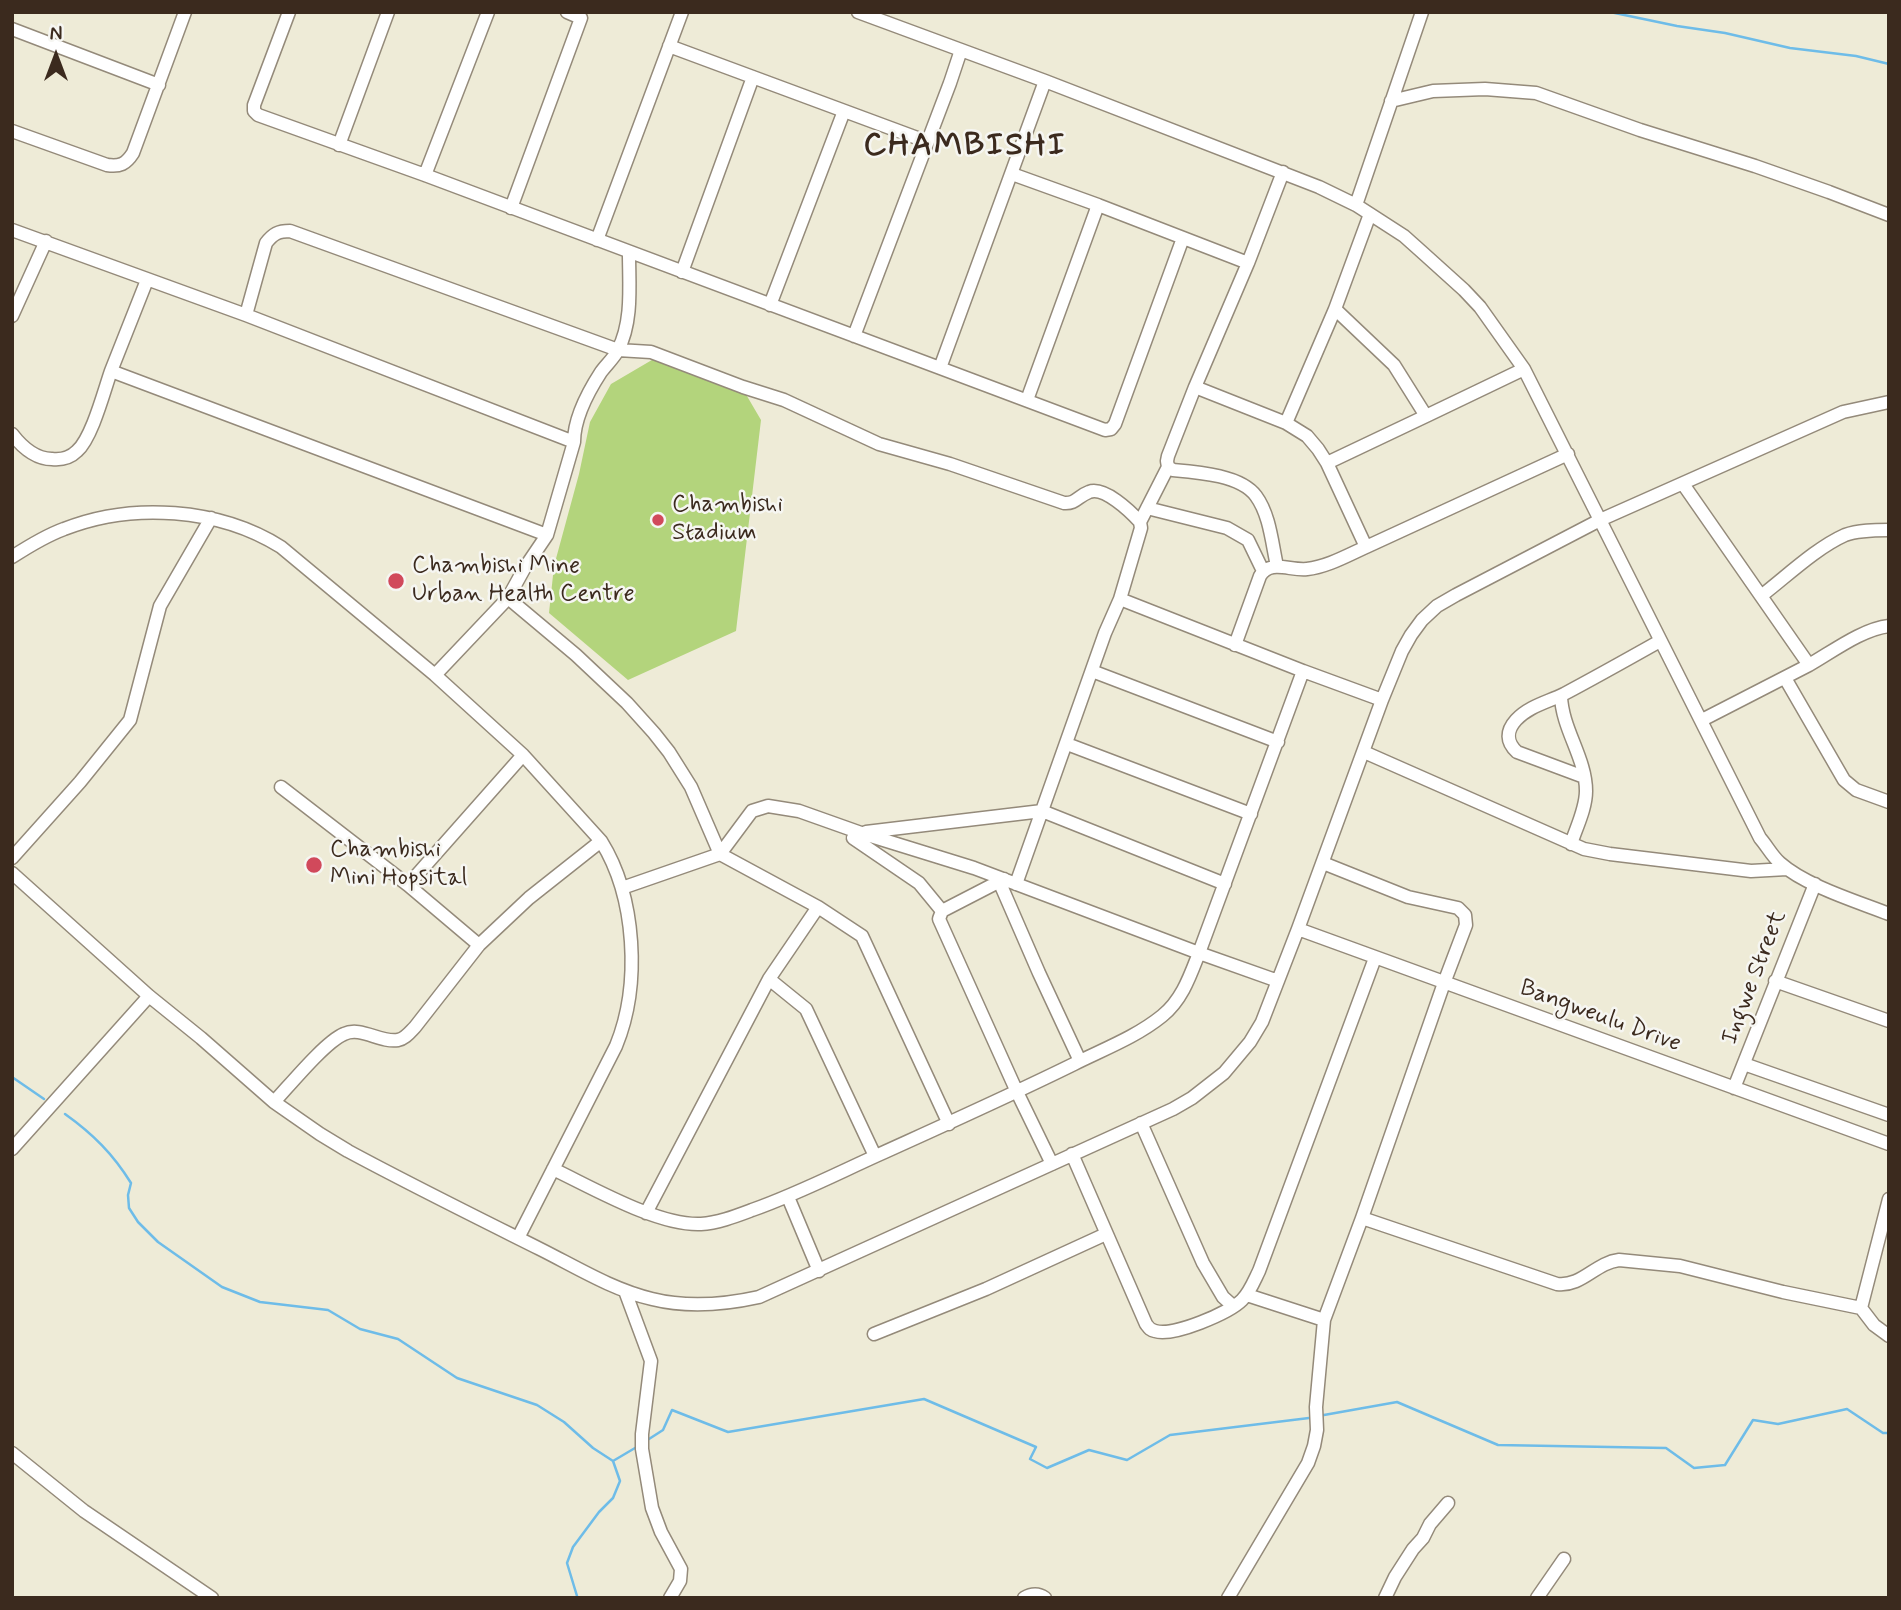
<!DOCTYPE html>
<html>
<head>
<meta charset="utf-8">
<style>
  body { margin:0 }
  #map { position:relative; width:1901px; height:1610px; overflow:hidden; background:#eeebd7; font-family:Mynerve,sans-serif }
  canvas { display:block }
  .frame { position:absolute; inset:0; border:14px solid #3b2a1e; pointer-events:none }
  .north { position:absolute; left:21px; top:21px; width:70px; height:70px; -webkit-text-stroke:5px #f6f6f2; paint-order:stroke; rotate:0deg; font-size:19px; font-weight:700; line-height:28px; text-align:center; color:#3b2a1e }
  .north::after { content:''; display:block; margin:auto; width:24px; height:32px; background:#3b2a1e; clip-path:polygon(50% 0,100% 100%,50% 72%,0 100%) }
</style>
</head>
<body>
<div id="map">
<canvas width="1901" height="1610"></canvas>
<div class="frame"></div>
<div class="north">N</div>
</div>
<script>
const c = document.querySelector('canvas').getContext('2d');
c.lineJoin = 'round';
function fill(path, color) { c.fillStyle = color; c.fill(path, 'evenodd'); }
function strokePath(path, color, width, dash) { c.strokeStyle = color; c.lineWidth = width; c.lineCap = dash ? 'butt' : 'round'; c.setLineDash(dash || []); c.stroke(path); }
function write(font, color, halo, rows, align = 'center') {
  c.font = font + ' Mynerve,sans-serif'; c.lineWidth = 5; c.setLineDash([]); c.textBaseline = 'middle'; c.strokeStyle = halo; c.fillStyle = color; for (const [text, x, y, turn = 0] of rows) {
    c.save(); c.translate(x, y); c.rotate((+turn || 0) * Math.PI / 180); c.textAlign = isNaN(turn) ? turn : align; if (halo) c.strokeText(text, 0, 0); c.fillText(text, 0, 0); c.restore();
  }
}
const green = new Path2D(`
  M 657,357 L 744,391 L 761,420 L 736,631 L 628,680 L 549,613 L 554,566 L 579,474 L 590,422 L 611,384 Z`);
const stream = new Path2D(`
  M 1610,12 L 1677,26 L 1725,33 L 1790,48 L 1856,56 L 1889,64
  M 12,1077 L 44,1099
  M 65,1114 C 93,1134 113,1154 131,1183 L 128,1195 L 129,1208 L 138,1222 L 158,1242 L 222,1287 L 260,1302 L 328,1310 L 360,1329 L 398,1339 L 457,1378 L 537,1405 L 564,1422 L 593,1448 L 613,1461 L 635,1448
  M 1324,1415 L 1397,1402 L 1498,1445 L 1666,1448 L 1694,1468 L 1725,1465 L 1753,1420 L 1778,1424 L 1847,1409 L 1883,1433 L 1889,1433
  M 649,1439 L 663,1430 L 672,1410 L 728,1432 L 924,1399 L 1036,1447 L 1030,1459 L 1047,1468 L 1089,1450 L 1127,1460 L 1170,1435 L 1309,1418
  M 576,1598 L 577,1596 L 567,1563 L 573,1547 L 599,1512 L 613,1498 L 620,1481 L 613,1461`);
const minor = new Path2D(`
  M 289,12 L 254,105 L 254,111 L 258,115 L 425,175 L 940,368 L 1045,81
  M 858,12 L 1045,81 L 1319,187 L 1356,205 L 1404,236 L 1423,253 L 1464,290 L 1480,307 L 1524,369 L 1760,838 C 1767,846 1772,856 1780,863 C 1806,886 1856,901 1889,914
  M 12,29 L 159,85
  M 669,46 L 928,142
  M 1391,101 L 1433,91 L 1485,89 L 1536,93 L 1640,130 L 1755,166 L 1829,192 L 1889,215
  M 12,131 L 107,165 C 120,167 126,164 133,153 L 185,12
  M 339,145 L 388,12
  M 1283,172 L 1248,263 L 1195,387 L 1286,423 L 1307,436 L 1318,449 L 1327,463 L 1366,547 L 1568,454
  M 1012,174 L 1098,205 L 1248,263
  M 425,175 L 488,12
  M 1356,205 L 1422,12
  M 511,208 L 581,18 L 567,12
  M 12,230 L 246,315 L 574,442
  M 597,240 L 682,12
  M 682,272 L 753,77
  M 147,280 L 111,371 L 547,535
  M 770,305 L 844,111
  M 1335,309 L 1394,365 L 1426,416 L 1524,369
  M 246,315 L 266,243 C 273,234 278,231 290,231 L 618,350 L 651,352 L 743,387 L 784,400 L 879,444 L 950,464 L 1064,503 C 1076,504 1078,496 1089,492 C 1104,486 1130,511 1140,522 L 1141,528 L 1120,599
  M 12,316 L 46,241
  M 854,336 L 950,83 L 961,50
  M 940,368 L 1105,430 L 1111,429 L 1115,424 L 1183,238
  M 1027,400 L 1098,205
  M 1286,423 L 1335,309 L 1370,214
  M 12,434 C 22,447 36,459 52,459 C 62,460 70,458 77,451 C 92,438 104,391 111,371
  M 1327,463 L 1426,416
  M 1168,467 L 1173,470 C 1197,472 1241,475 1256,496 C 1270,515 1272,544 1277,566
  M 1683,484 L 1809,665 C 1832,652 1862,629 1889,626
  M 1147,508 L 1227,528 L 1248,540 L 1263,571
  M 1140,522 L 1168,467 L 1167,461 L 1168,456 L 1195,387
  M 12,557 C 29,546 45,536 64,529 C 132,502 219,508 281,547 L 435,675 L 523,755 L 601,841 C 636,897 641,985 616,1046 L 518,1238
  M 1761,596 C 1787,576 1816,548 1845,535 C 1858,530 1875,530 1889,530
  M 508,598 L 576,655 L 627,703 L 654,733 L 669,752 L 691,787 L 720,854 L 818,907 L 862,936 L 949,1124
  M 1235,645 L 1260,576 C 1270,559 1290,571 1307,569 C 1327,567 1348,555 1366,547
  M 1092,671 L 1278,742
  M 435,675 L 508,598 L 524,569 L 547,535 L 574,442 C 574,419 588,392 601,372 C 606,365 614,358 618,350 C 633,321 629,285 629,253
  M 1785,678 L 1844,780 L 1856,790 L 1889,802
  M 1561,696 C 1562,729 1586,758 1586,791 C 1586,809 1576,828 1571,844
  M 1702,720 L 1809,665
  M 1067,744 L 1251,814
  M 1364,752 L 1584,849 L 1610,854 L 1751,871 L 1787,869
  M 1584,777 L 1517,752 C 1506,742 1506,731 1516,720 C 1529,706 1548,702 1564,694 C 1596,677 1628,659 1660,641
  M 281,787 L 408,885 L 479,945
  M 866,832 L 1042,811 L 1225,884
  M 853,838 L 919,883 L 942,911
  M 12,858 L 80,782 L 130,720 L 160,606 L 211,518
  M 12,873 L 149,996 L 201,1038 L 274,1102 L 320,1134 L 348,1151 C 411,1185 476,1217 540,1249 C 576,1267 613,1290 652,1299 C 688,1308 723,1305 759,1297 L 1173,1109 L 1192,1098 L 1224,1073 L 1250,1042 L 1262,1022 L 1298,929 L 1382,700 L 1402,651 L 1411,635 L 1422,620 L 1437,606 L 1456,595 L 1600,520 L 1843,412 L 1889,402
  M 999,881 L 1039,973 L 1080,1061
  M 1016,884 L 1105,633 L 1120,599 L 1303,671
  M 408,885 L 523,755
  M 622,888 L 720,854 L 752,811 L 768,806 L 799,811 L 861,833 L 974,868 L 1199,953 L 1278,981
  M 942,911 L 939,919 L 1017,1092 L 1052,1164
  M 942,911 L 1004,879
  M 1298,929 L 1889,1144
  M 769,979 L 806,1009 L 875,1156
  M 1775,981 L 1889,1021
  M 1744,1064 L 1889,1115
  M 1734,1088 L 1815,884
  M 274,1102 C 290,1085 325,1042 344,1034 C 361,1026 380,1043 398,1040 C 405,1039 410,1032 415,1027 L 479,945 L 529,898 L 601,841
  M 1141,1123 L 1203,1263 L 1223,1297 L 1233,1306
  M 12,1149 L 149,996
  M 1072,1154 L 1146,1324 C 1149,1328 1150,1330 1155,1331 C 1173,1337 1229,1313 1242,1300 C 1250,1292 1254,1281 1259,1271 L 1375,958
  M 553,1169 C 593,1188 658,1226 701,1224 C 718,1223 736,1216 752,1210 C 795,1195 836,1174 878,1155 C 944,1125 1009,1096 1074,1064 C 1104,1049 1136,1037 1162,1016 C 1182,1000 1190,976 1199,953 L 1303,671 L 1382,700
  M 788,1197 L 819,1271
  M 646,1213 L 769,979 L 818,907
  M 1362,1218 L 1557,1284 C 1582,1287 1595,1263 1619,1260 L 1680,1266 L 1783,1292 L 1861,1308 L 1874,1325 L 1889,1336
  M 625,1291 L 651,1361 L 642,1434 L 642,1449 L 652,1508 L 661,1532 L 681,1569 L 680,1581 L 670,1598
  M 1247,1295 L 1324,1320 L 1362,1218 L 1444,983 L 1466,925 L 1465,915 L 1458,908 L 1408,897 L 1323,863
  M 1861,1308 L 1889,1199
  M 874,1334 L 986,1289 L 1106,1234
  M 12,1453 L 84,1511 L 212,1598
  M 1024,1598 C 1031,1594 1038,1593 1045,1598
  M 1228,1598 L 1308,1463 L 1314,1446 L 1317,1430 L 1316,1407 L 1324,1320
  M 1385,1598 L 1395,1577 L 1413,1549 L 1423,1538 L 1430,1524 L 1448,1503
  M 1537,1598 L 1564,1559`);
const markers = [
  [658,520,7,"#d1495b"],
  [396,581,9,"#d1495b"],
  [314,865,9,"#d1495b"]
];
const poiNames = [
  ["Chambishi",672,506],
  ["Stadium",672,534],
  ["Chambishi Mine",412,567],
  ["Urban Health Centre",412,595],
  ["Chambishi",330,851],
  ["Mini Hopsital",330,879]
];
const streetNames = [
  ["Ingwe Street",1755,978,-69],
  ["Bangweulu Drive",1600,1017,20]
];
const districtNames = [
  ["CHAMBISHI",965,147]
];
fill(green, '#b3d47c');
strokePath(stream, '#6ebce8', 2.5);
strokePath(minor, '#948a7a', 15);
strokePath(minor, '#fff', 12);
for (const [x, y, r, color] of markers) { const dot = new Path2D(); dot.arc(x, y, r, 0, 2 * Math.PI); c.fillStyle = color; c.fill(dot); strokePath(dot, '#f6f6f2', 2.5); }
write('24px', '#3b2a1e', '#f6f6f2', poiNames, 'left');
write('24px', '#3b2a1e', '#f6f6f2', streetNames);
c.letterSpacing = '2px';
write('bold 32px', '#3b2a1e', '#f6f6f2', districtNames);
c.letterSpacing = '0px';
</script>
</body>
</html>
